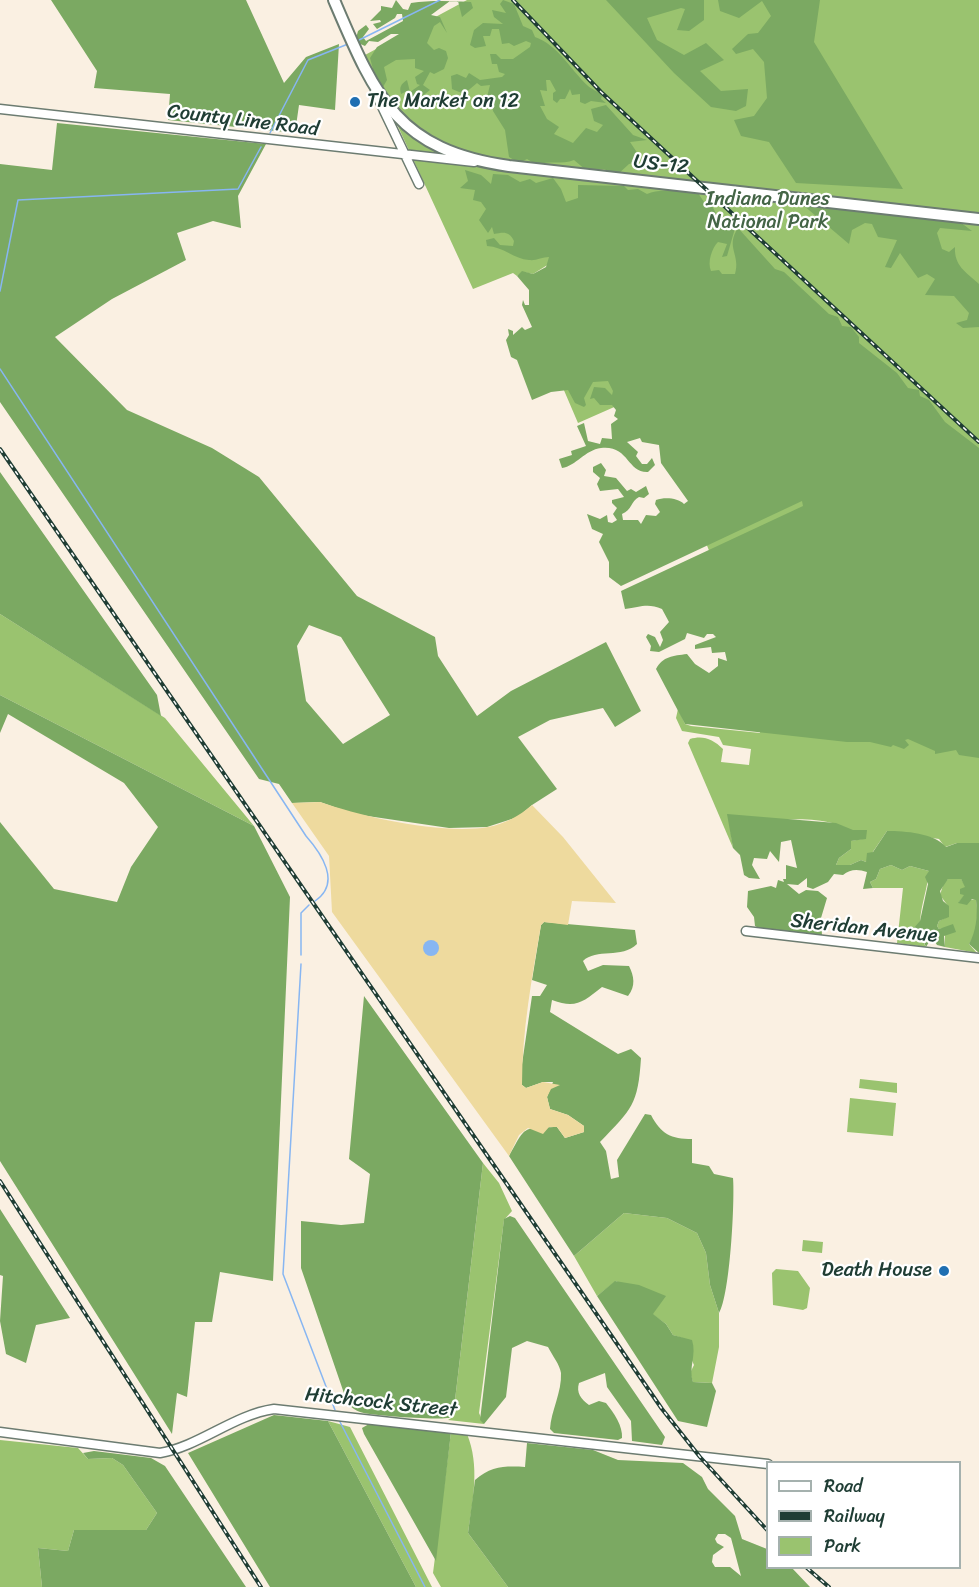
<!DOCTYPE html>
<html>
<head>
<meta charset="utf-8">
<style>
  body { margin:0 }
  #map { position:relative; width:979px; height:1587px; overflow:hidden; background:#faf0e2; font-family:Sriracha,sans-serif }
  canvas { display:block }
  .legend { position:absolute; left:766px; top:1461px; width:195px; height:108px; box-sizing:border-box; background:#fff; border:2px solid #a5b1ae; margin:0; padding:8px 10px; list-style:none; font-size:18px; color:#1f3d34 }
  .legend li { display:flex; align-items:center; gap:12px; height:30px }
  .legend b { width:30px; border:2px solid #a5b1ae }
</style>
</head>
<body>
<div id="map">
<canvas width="979" height="1587"></canvas>
<ul class="legend">
<li><b style="height:8px;background:#fff"></b>Road</li>
<li><b style="height:8px;background:#1f3d34"></b>Railway</li>
<li><b style="height:16px;background:#9ac36f"></b>Park</li>
</ul>
</div>
<script>
const c = document.querySelector('canvas').getContext('2d');
c.lineJoin = 'round';
function fill(path, color) { c.fillStyle = color; c.fill(path, 'evenodd'); }
function strokePath(path, color, width, dash) { c.strokeStyle = color; c.lineWidth = width; c.lineCap = dash ? 'butt' : 'round'; c.setLineDash(dash || []); c.stroke(path); }
function write(font, color, halo, rows, align = 'center') {
  c.font = font + ' Sriracha,sans-serif'; c.lineWidth = 4.5; c.setLineDash([]); c.textBaseline = 'middle'; c.strokeStyle = halo; c.fillStyle = color; for (const [text, x, y, turn = 0] of rows) {
    c.save(); c.translate(x, y); c.rotate((+turn || 0) * Math.PI / 180); c.textAlign = isNaN(turn) ? turn : align; if (halo) c.strokeText(text, 0, 0); c.fillText(text, 0, 0); c.restore();
  }
}
const green = new Path2D(`
  M 467,0 L 979,0 L 979,843 L 957,843 L 945,847 L 939,839 L 887,831 L 866,862 L 861,860 L 850,865 L 836,865 L 839,858 L 851,849 L 851,841 L 862,839 C 831,809 769,821 730,826 L 733,848 L 688,743 L 690,739 C 703,735 713,739 723,749 L 721,762 L 749,765 L 751,749 L 723,745 L 719,737 L 682,731 L 676,718 L 678,709 L 685,724 L 691,726 L 760,733 L 738,623 L 646,393 L 578,423 L 563,388 L 549,264 L 533,274 L 523,272 L 517,276 L 513,273 L 473,289 L 365,55 Z
  M 0,614 L 165,718 L 254,826 L 0,695 Z
  M 891,865 L 902,870 L 910,866 L 929,871 C 927,897 912,923 926,947 L 897,943 L 903,888 L 873,888 L 870,882 L 876,879 L 880,869 Z
  M 948,879 L 961,879 L 965,885 L 965,895 L 959,902 L 976,899 C 978,912 978,934 969,944 L 977,953 L 945,947 L 945,928 L 939,929 L 937,926 L 939,921 L 949,916 L 948,906 L 940,895 L 944,882 Z
  M 860,1079 L 897,1083 L 897,1093 L 859,1088 Z
  M 850,1098 L 896,1103 L 893,1136 L 847,1132 Z
  M 483,1163 L 499,1183 L 512,1211 L 504,1220 L 479,1413 L 484,1424 L 448,1420 L 453,1417 Z
  M 624,1213 L 667,1218 L 697,1233 L 706,1253 L 710,1285 L 719,1313 L 719,1347 L 712,1383 L 693,1382 L 690,1373 L 694,1365 L 682,1338 L 673,1335 L 666,1324 L 652,1314 L 658,1306 L 616,1281 L 597,1296 L 574,1256 Z
  M 803,1240 L 823,1242 L 822,1253 L 802,1251 Z
  M 776,1269 L 798,1271 L 810,1288 L 807,1308 L 803,1310 L 773,1305 L 772,1273 Z
  M 328,1421 L 350,1427 L 432,1587 L 416,1587 Z
  M 451,1432 L 467,1434 C 480,1466 473,1499 468,1533 L 508,1587 L 441,1587 L 433,1573 Z
  M 0,1440 L 78,1448 L 88,1459 L 112,1458 L 123,1465 L 157,1513 L 146,1530 L 74,1530 L 68,1551 L 38,1548 L 42,1587 L 0,1587 Z`);
const forest = new Path2D(`
  M 51,0 L 246,0 L 284,83 L 306,57 L 339,44 L 335,110 L 299,105 L 295,133 L 168,120 L 170,94 L 94,88 L 97,71 Z
  M 396,0 L 403,9 L 408,10 L 411,3 C 431,0 451,1 471,2 L 473,8 L 462,17 L 458,1 L 450,1 L 431,15 L 440,17 L 447,33 L 440,22 L 434,26 L 427,43 L 434,50 L 439,48 L 446,51 L 448,58 L 444,69 L 434,74 L 430,72 L 423,85 L 430,90 L 412,104 L 407,91 L 401,94 C 399,87 401,84 407,80 L 410,92 L 420,85 L 417,84 L 415,77 L 424,71 L 415,68 L 415,59 L 396,60 L 384,67 L 387,80 L 383,87 L 378,87 L 371,74 L 373,69 L 370,58 L 377,47 L 399,34 L 391,34 L 378,42 L 369,41 L 365,46 L 358,43 L 356,38 L 358,31 L 366,25 L 369,29 L 363,37 L 366,41 L 403,21 L 402,14 L 397,14 L 395,18 L 377,29 L 373,24 L 381,22 L 380,20 L 370,21 L 381,10 L 381,6 L 392,8 Z
  M 503,0 L 514,4 L 523,26 L 532,30 L 535,37 C 558,45 570,69 587,85 C 592,90 597,90 602,96 L 601,99 L 606,103 L 591,101 L 585,104 L 580,102 L 580,94 L 572,95 L 570,89 L 565,99 L 560,99 L 557,103 L 553,100 L 553,93 L 556,91 L 550,80 L 546,80 L 547,91 L 540,90 L 545,106 L 540,106 L 547,119 L 559,127 L 554,134 L 573,143 L 586,128 L 597,132 L 603,125 L 594,121 L 591,109 L 606,105 L 633,135 L 647,140 L 630,142 L 640,157 L 639,161 L 629,164 L 617,175 L 604,169 L 587,171 L 574,160 C 562,165 549,160 537,165 L 527,159 L 519,163 L 509,157 L 505,130 L 493,111 L 492,98 L 487,97 L 490,85 L 481,86 L 477,83 L 464,94 L 452,89 L 451,76 L 457,74 L 466,78 L 469,73 L 480,80 L 502,77 L 505,74 L 499,72 L 497,64 L 492,64 L 490,54 L 496,54 L 501,59 L 513,59 L 530,47 L 531,43 L 526,41 L 514,46 L 509,43 L 502,44 L 499,29 L 492,29 L 490,36 L 483,36 L 486,46 L 475,48 L 470,45 L 474,30 L 483,23 L 503,24 L 494,17 L 492,10 L 506,13 L 500,4 Z
  M 606,0 L 704,0 L 704,20 L 689,31 L 677,30 L 685,9 L 681,8 L 647,18 L 657,40 L 684,55 L 706,43 L 724,60 L 700,71 L 721,91 L 748,89 L 746,106 L 736,111 L 711,107 L 674,73 Z
  M 718,0 L 820,0 L 814,42 L 903,189 L 796,183 L 769,142 L 741,136 L 734,120 L 754,116 L 767,98 L 764,62 L 753,49 L 736,54 L 732,49 L 748,34 L 758,33 L 771,16 L 762,1 L 739,18 L 720,11 Z
  M 57,123 L 266,144 L 238,196 L 241,228 L 213,221 L 177,233 L 186,260 L 112,299 L 55,337 L 127,410 L 212,448 L 259,477 L 357,596 L 435,637 L 438,656 L 477,716 L 511,691 L 606,642 L 641,711 L 615,727 L 603,708 L 550,720 L 518,737 L 557,789 L 532,805 L 518,817 L 487,827 L 449,828 L 354,814 L 320,802 L 292,803 L 279,784 L 259,779 L 0,402 L 0,164 L 52,170 ZM 309,625 L 341,637 L 390,715 L 343,744 L 306,701 L 297,646 Z
  M 465,170 L 481,175 L 491,184 L 493,174 L 508,175 L 520,182 L 530,179 L 536,183 L 553,178 L 561,189 L 566,202 L 578,198 L 578,185 L 624,186 L 628,190 L 638,189 L 647,194 C 661,187 680,194 696,190 L 704,202 L 710,202 L 719,219 L 728,216 L 736,225 L 727,256 L 722,257 L 727,244 L 718,242 C 712,248 707,262 711,271 L 719,270 L 722,274 L 735,274 C 741,255 725,247 738,228 L 775,269 L 784,272 L 829,314 L 838,317 L 842,326 L 851,327 L 859,337 L 859,343 L 897,373 L 908,388 L 919,390 L 920,396 L 929,400 L 945,422 L 979,448 L 979,758 L 959,755 L 956,750 L 935,754 L 935,751 L 908,739 L 905,740 L 909,745 L 904,749 L 893,745 L 891,747 L 870,742 L 847,742 L 685,724 L 656,669 C 663,656 673,656 687,654 L 695,664 L 709,673 L 718,666 L 718,658 L 727,661 L 725,652 L 712,653 L 711,647 L 695,649 L 695,645 L 716,637 L 713,634 L 707,634 L 704,638 L 687,633 L 685,639 L 659,652 L 650,651 L 651,646 L 646,637 L 648,634 L 655,637 L 660,647 L 663,640 L 660,632 L 669,622 L 662,609 C 648,603 640,607 625,609 L 621,591 L 803,506 L 802,501 L 621,586 L 609,577 L 609,562 L 599,542 L 603,534 L 592,529 L 587,514 L 600,519 L 607,515 L 608,522 L 612,523 L 617,520 L 613,514 L 617,508 L 612,503 L 612,500 L 624,497 L 618,489 L 600,491 L 597,484 L 600,478 L 593,472 L 593,467 L 601,463 L 606,470 L 604,476 L 616,478 L 627,491 L 631,489 L 636,492 L 646,486 L 649,494 L 644,498 L 639,497 C 631,501 632,510 622,514 L 623,520 L 638,520 L 641,524 L 646,515 L 656,516 L 660,512 L 655,504 L 656,500 C 665,497 678,498 684,504 L 688,501 L 661,463 L 659,445 L 642,442 L 640,438 L 627,442 L 638,452 L 636,456 L 642,464 L 647,464 L 652,458 L 655,465 L 648,472 C 627,473 629,445 601,448 C 585,450 576,466 562,468 L 559,459 L 572,455 L 571,451 L 586,446 L 577,426 L 584,423 L 588,441 L 600,444 L 602,438 L 612,439 L 611,424 L 618,419 L 614,416 L 616,410 L 612,405 L 600,405 L 594,398 L 590,399 L 594,387 L 605,388 L 612,395 L 613,391 L 608,381 L 593,382 L 584,398 L 586,405 L 584,407 L 575,403 L 568,390 L 551,392 L 532,400 L 517,360 L 511,357 L 506,340 L 509,335 L 508,329 L 513,331 L 513,335 L 522,327 L 525,330 L 532,327 L 522,305 L 523,300 L 525,305 L 529,305 L 529,290 L 517,276 L 522,271 L 533,274 L 546,267 L 549,257 C 542,257 536,261 529,260 C 514,259 504,247 487,246 L 486,240 L 494,238 L 500,245 L 513,246 L 514,241 C 509,231 504,232 494,234 L 492,227 L 488,233 L 479,220 L 486,209 L 481,202 L 473,200 L 475,190 L 460,188 L 468,181 Z
  M 803,205 L 960,222 L 972,231 L 940,228 L 937,233 L 942,249 L 949,252 L 955,247 C 954,266 966,272 979,284 L 979,327 L 963,328 L 956,323 L 967,320 L 969,313 L 954,296 L 925,295 L 935,279 L 927,274 L 918,278 L 900,253 L 891,268 L 885,267 L 897,240 L 878,237 L 872,224 L 865,223 L 852,230 L 849,244 Z
  M 0,472 L 157,695 L 161,716 L 0,614 Z
  M 0,695 L 254,826 L 290,897 L 273,1281 L 220,1272 L 212,1322 L 195,1322 L 187,1397 L 177,1393 L 172,1434 L 0,1161 L 0,822 L 54,889 L 117,902 L 131,867 L 158,827 L 124,783 L 8,714 L 0,733 Z
  M 727,814 L 836,823 L 853,830 L 867,830 L 866,839 L 851,841 L 851,849 L 839,858 L 836,865 L 850,865 L 861,860 L 866,862 L 867,853 L 873,852 L 887,831 C 905,831 934,833 946,847 L 957,843 L 979,843 L 979,953 L 969,944 C 976,932 978,915 976,900 L 972,899 L 967,905 L 958,903 L 964,895 L 960,894 L 960,889 L 965,887 L 961,879 L 948,879 L 940,891 L 943,901 L 949,906 L 949,917 L 939,921 L 937,926 L 939,929 L 953,924 L 956,932 L 944,936 L 945,947 L 937,945 L 932,937 L 926,947 L 921,935 L 915,934 L 913,929 L 920,921 L 928,884 L 925,877 L 929,871 L 910,866 L 902,870 L 891,865 L 880,869 L 876,879 L 870,882 L 873,888 L 863,889 L 867,872 C 858,869 850,869 843,875 L 834,874 L 828,882 L 813,889 L 807,887 L 807,878 L 798,885 L 787,884 L 799,894 L 806,890 L 818,891 L 827,898 L 821,918 L 822,936 L 764,931 L 755,926 L 754,917 L 747,907 L 748,891 L 771,886 L 776,888 L 778,880 L 784,882 L 783,879 L 786,879 L 786,865 L 797,868 L 791,840 L 781,842 L 779,862 L 770,851 L 767,859 L 754,858 L 752,865 L 760,879 L 749,878 L 744,875 L 740,855 L 733,848 Z
  M 544,922 L 635,930 L 637,944 C 622,959 596,948 583,961 L 588,971 L 603,965 L 629,966 C 634,976 636,986 628,996 L 602,987 C 583,1002 576,1009 552,1000 L 550,1012 L 618,1054 L 631,1049 L 641,1058 C 638,1105 632,1109 600,1142 L 606,1151 L 611,1179 L 619,1177 L 617,1160 L 645,1114 L 651,1115 C 661,1134 671,1139 692,1139 L 692,1163 L 709,1166 L 714,1174 L 733,1178 C 735,1200 730,1296 719,1313 L 710,1285 L 706,1253 L 697,1233 L 667,1218 L 624,1213 L 574,1256 L 509,1156 C 526,1126 521,1128 557,1127 L 565,1138 L 584,1132 L 584,1126 L 568,1115 L 550,1109 L 547,1097 L 553,1082 L 543,1082 L 526,1088 L 522,1085 L 522,1064 L 532,996 L 540,996 L 547,985 L 532,980 L 541,925 Z
  M 364,996 L 483,1163 L 453,1417 C 446,1421 371,1416 360,1412 C 356,1411 352,1407 348,1405 L 301,1268 L 301,1221 L 341,1225 L 364,1223 L 370,1174 L 349,1159 Z
  M 0,1209 L 70,1318 L 36,1325 L 26,1363 L 6,1354 L 0,1321 L 3,1276 L 0,1275 Z
  M 510,1216 L 515,1218 L 665,1437 L 662,1445 L 632,1441 L 631,1421 L 607,1387 L 605,1373 L 579,1383 C 576,1393 581,1399 589,1405 L 599,1401 L 606,1403 C 614,1413 623,1426 622,1438 L 618,1440 L 554,1433 L 550,1429 C 551,1411 562,1392 561,1373 C 560,1365 552,1355 548,1347 L 527,1341 L 512,1348 L 506,1397 L 484,1424 L 480,1420 L 504,1219 Z
  M 615,1281 L 639,1285 L 666,1296 L 653,1314 L 666,1324 L 673,1335 L 692,1340 C 697,1355 688,1368 693,1382 L 712,1383 L 716,1391 L 707,1427 L 678,1421 L 597,1296 Z
  M 274,1415 L 328,1421 L 416,1587 L 270,1587 L 188,1453 Z
  M 369,1424 L 451,1432 L 436,1561 L 364,1434 L 362,1428 Z
  M 527,1443 L 593,1450 L 618,1460 L 683,1463 L 702,1477 L 708,1489 L 735,1516 L 742,1539 L 767,1549 L 768,1568 L 792,1568 L 810,1587 L 508,1587 L 468,1533 L 475,1480 C 491,1466 505,1466 525,1467 ZM 718,1534 L 725,1534 L 731,1538 L 741,1576 L 730,1567 L 715,1567 L 712,1562 L 713,1555 L 724,1547 L 717,1543 L 715,1539 Z
  M 94,1451 L 151,1458 L 165,1466 L 246,1587 L 42,1587 L 38,1548 L 68,1551 L 74,1530 L 146,1530 L 157,1513 L 123,1465 L 112,1458 L 88,1459 L 83,1453 Z`);
const sand = new Path2D(`
  M 320,802 C 363,817 443,835 488,827 C 505,824 519,816 532,805 L 563,837 L 616,903 L 572,901 L 568,925 L 544,922 L 541,925 C 532,977 522,1031 522,1085 L 526,1088 L 543,1082 L 560,1085 L 551,1089 L 547,1097 L 550,1109 L 568,1115 L 584,1126 L 584,1132 L 565,1138 L 557,1127 L 549,1127 L 543,1134 L 528,1128 L 519,1135 L 509,1156 L 332,912 L 329,856 L 292,803 Z`);
const water = new Path2D(`
  M423 948a8 8 0 1 1 16 0a8 8 0 1 1-16 0Z`);
const stream = new Path2D(`
  M 357,41 L 440,0
  M 270,133 L 308,60 L 348,44
  M 0,291 L 18,200 L 238,189 L 261,147
  M 0,369 L 306,836 C 321,853 342,883 315,901
  M 301,955 L 301,913 L 309,905
  M 301,964 L 283,1274 L 335,1410
  M 339,1420 L 425,1587`);
const minor = new Path2D(`
  M 375,92 L 419,184
  M 0,109 L 474,162
  M 746,931 L 979,958
  M 0,1432 L 160,1453 C 200,1446 233,1415 274,1409 L 768,1464`);
const major = new Path2D(`
  M 334,0 C 375,96 396,150 509,166 L 979,219`);
const rail = new Path2D(`
  M 513,0 L 601,92 L 979,442
  M 0,449 L 662,1409 L 700,1457 L 768,1531
  M 0,1181 L 261,1587
  M 807,1568 L 829,1587`);
const markers = [
  [355,102,6,"#1f6fb2"],
  [944,1271,6,"#1f6fb2"]
];
const poiNames = [
  ["The Market on 12",367,102],
  ["Death House",932,1271,"right"]
];
const streetNames = [
  ["County Line Road",243,121,7],
  ["US-12",661,165,6],
  ["Sheridan Avenue",864,929,6],
  ["Hitchcock Street",381,1403,6]
];
const parkNames = [
  ["Indiana Dunes",768,200],
  ["National Park",768,223]
];
fill(green, '#9ac36f');
fill(forest, '#7ba962');
fill(sand, '#eeda9e');
fill(water, '#87b6f2');
strokePath(stream, '#87b6f2', 1.5);
strokePath(minor, '#6c7c71', 11);
strokePath(major, '#6c7c71', 14);
strokePath(minor, '#fff', 8);
strokePath(major, '#fff', 10);
strokePath(rail, '#1f3d34', 4);
strokePath(rail, '#fff', 1.5, [4.5]);
for (const [x, y, r, color] of markers) { const dot = new Path2D(); dot.arc(x, y, r, 0, 2 * Math.PI); c.fillStyle = color; c.fill(dot); strokePath(dot, '#fff', 2); }
write('20px', '#1f3d34', '#fff', poiNames, 'left');
write('20px', '#1f3d34', '#fff', streetNames);
write('20px', '#446546', '#fff', parkNames);
</script>
</body>
</html>
